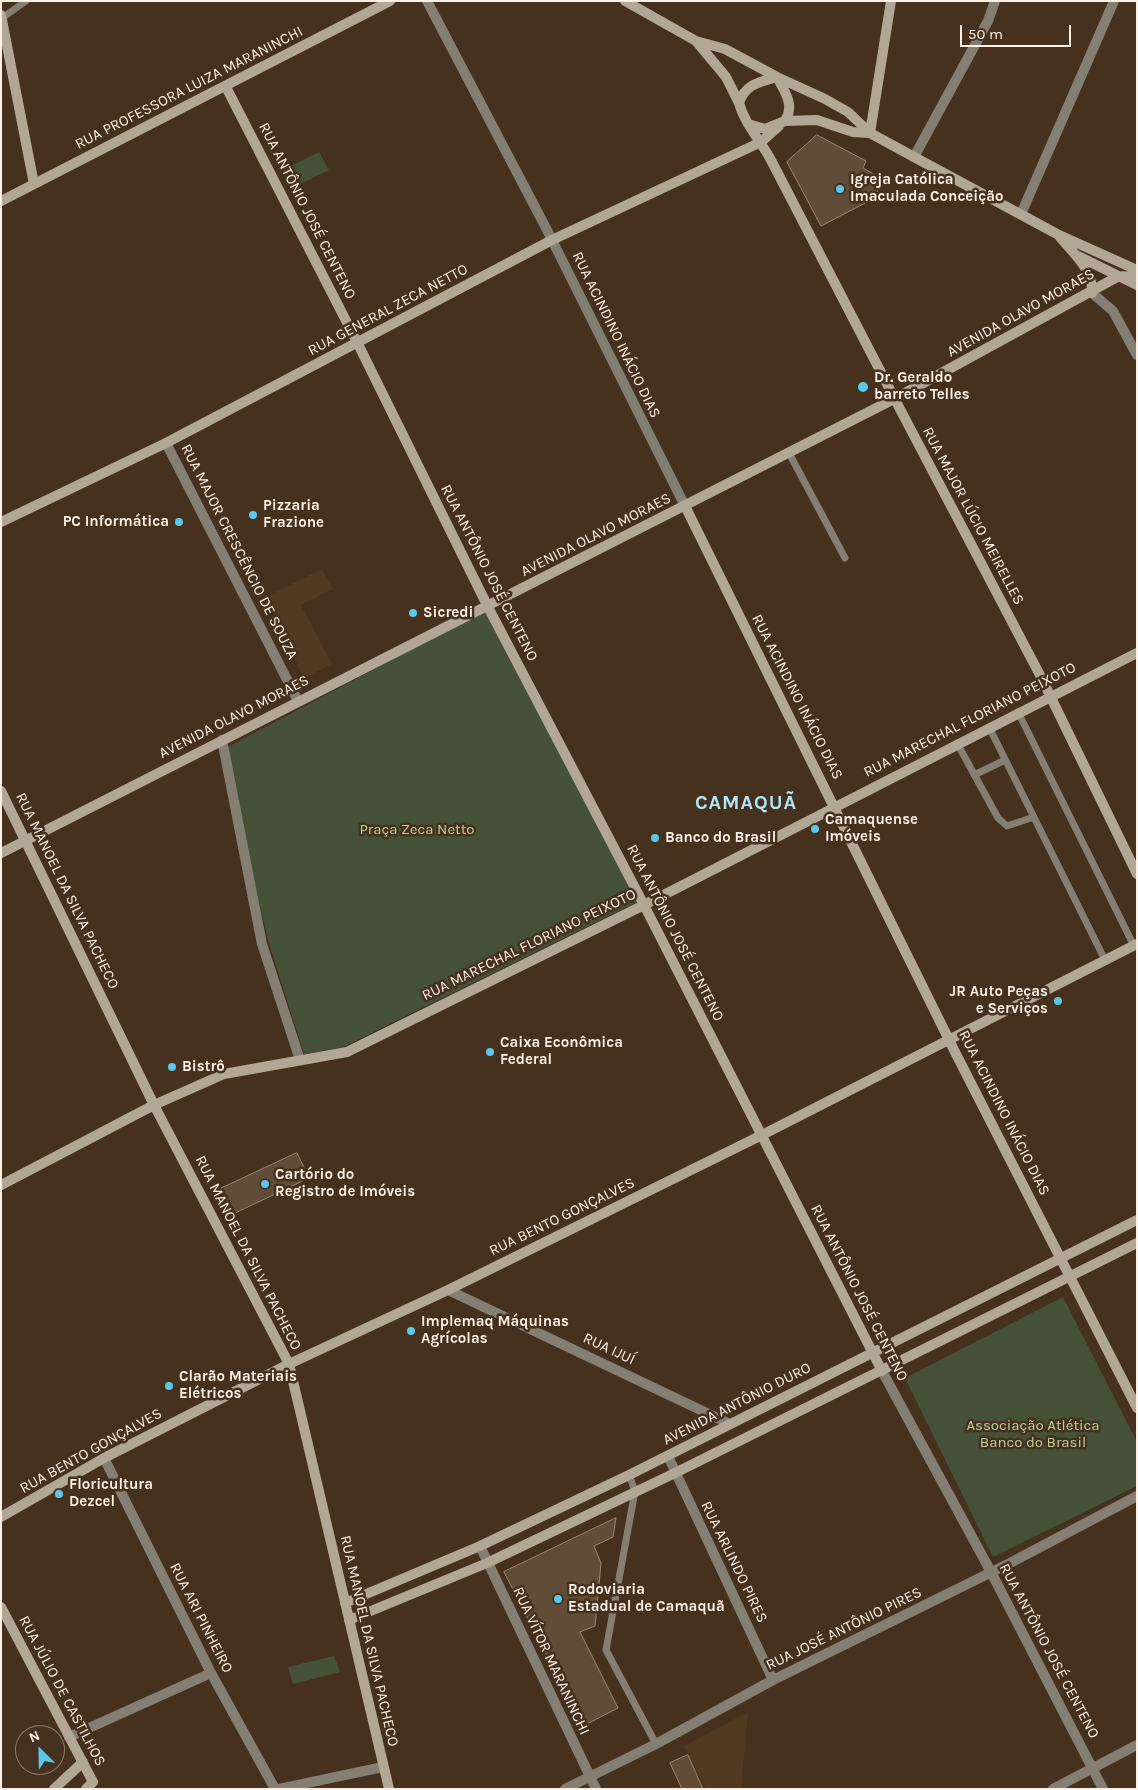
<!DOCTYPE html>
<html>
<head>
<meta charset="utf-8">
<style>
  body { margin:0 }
  #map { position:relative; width:1138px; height:1790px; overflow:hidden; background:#45311e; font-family:Karla,sans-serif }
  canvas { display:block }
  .frame { position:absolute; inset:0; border:2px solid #fcefe3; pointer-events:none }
  .north { position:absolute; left:15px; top:1725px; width:50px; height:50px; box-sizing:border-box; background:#45311e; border:1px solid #8e7d6d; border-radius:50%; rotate:337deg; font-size:14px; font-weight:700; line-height:20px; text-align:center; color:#fcefe3 }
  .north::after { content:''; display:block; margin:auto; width:18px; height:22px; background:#5cc7e8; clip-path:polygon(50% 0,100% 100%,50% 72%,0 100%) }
  .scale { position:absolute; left:960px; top:25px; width:111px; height:22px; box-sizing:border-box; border:2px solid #fcefe3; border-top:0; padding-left:6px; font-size:15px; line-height:18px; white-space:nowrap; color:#fcefe3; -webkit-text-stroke:4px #45311e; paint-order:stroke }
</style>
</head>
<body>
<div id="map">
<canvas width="1138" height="1790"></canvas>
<div class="frame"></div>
<div class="north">N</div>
<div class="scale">50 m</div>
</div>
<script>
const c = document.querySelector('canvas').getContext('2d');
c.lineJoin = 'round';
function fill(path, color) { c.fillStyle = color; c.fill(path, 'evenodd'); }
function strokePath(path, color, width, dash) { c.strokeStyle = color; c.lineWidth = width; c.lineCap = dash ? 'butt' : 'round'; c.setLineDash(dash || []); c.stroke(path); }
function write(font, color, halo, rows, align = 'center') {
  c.font = font + ' Karla,sans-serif'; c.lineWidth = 5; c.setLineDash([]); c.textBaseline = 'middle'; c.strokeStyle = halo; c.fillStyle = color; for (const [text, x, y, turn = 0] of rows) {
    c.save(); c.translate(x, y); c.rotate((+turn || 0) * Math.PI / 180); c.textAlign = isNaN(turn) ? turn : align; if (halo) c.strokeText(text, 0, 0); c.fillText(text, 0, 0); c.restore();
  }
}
const built = new Path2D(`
  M 322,569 L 333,589 L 301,605 L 332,664 L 304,678 L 265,597 Z
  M 748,1712 L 741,1789 L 706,1789 L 684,1746 Z`);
const green = new Path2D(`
  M 319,152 L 329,170 L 292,188 L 283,170 Z
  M 486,610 L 637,902 L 343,1047 L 304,1054 L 268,940 L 224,749 Z
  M 1063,1297 L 1137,1442 L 1137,1486 L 993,1557 L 905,1378 Z
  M 334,1656 L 340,1672 L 293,1684 L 288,1667 Z`);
const building = new Path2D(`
  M 817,135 L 866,161 L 863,168 L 884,180 L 873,199 L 821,226 L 787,162 Z
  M 297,1153 L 309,1178 L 233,1214 L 220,1189 Z
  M 616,1518 L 613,1537 L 594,1546 L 601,1563 L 595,1626 L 580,1632 L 618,1708 L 583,1726 L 504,1572 Z
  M 688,1755 L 703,1789 L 682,1789 L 670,1763 Z`);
const lane = new Path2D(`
  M 2,18 L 26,1
  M 789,453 L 845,558
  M 1018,712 L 1134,946
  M 989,727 L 1105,960
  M 957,743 L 998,818 L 1007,826 L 1034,817
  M 974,775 L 1005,760
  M 629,1475 L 635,1491 L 606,1650 L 656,1744`);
const street = new Path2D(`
  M 427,1 L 546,228 L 685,506
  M 914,157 L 988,21 L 995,1
  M 1021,214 L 1114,1
  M 1092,293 L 1113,311 L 1137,355
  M 166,443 L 298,701
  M 222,740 L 262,944 L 300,1060
  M 448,1290 L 730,1424
  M 882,1371 L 991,1572 L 1103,1789
  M 668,1456 L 773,1680
  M 104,1458 L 211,1673 L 275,1789
  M 480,1546 L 596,1789
  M 69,1737 L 211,1673
  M 279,1789 L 383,1767
  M 565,1789 L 656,1744 L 773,1680 L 1010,1563 L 1137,1496
  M 1053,1789 L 1137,1745`);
const secondary = new Path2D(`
  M 625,1 L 696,41 L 726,77 L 739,103
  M 1,15 L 34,184
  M 696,41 L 725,49 L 777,77 L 825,99 L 848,112 L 870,133 L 914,157 L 1057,234 L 1137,270
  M 226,87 L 358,344 L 488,607 L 644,905 L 882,1371
  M 785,121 L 817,120 L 853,132 L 870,133
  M 748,124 L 765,129 L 785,121 C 795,105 785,92 777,77 C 760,82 745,84 739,103 C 745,125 762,142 772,162 L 901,411 L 1041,677 L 1137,874
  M 870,133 L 891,1
  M 1,201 L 390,1
  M 1060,237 C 1074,254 1093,269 1092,293
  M 1078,256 L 1137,285
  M 685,506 L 955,1052 L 1137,1408
  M 1,522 L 166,443 L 552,240 L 761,142 L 779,126
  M 1,791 L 154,1105 L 289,1364 L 389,1789
  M 1,853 L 894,399 L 1119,276 L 1137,277
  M 1,1185 L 154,1105 L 224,1074 L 347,1052 L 644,905 L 1137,653
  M 1,1517 L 104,1458 L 289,1364 L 448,1290 L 762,1135 L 1137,944
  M 345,1603 L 480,1546 L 629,1475 L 1137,1220
  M 1,1607 L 93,1782 L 86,1789
  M 349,1620 L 487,1563 L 675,1473 L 1137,1243
  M 54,1789 L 83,1762`);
const markers = [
  [840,189,5,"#5cc7e8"],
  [863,387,6,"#5cc7e8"],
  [253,515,5,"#5cc7e8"],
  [179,522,5,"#5cc7e8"],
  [413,613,5,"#5cc7e8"],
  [815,829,5,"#5cc7e8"],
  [655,838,5,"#5cc7e8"],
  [1058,1001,5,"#5cc7e8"],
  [490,1052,5,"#5cc7e8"],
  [172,1067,5,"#5cc7e8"],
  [265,1184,5,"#5cc7e8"],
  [411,1331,5,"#5cc7e8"],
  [169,1386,5,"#5cc7e8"],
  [59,1494,5,"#5cc7e8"],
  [558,1599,5,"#5cc7e8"]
];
const streetNames = [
  ["RUA PROFESSORA LUIZA MARANINCHI",189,88,-27],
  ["RUA ANTÔNIO JOSÉ CENTENO",307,211,63],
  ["RUA GENERAL ZECA NETTO",388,310,-28],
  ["AVENIDA OLAVO MORAES",1021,313,-29],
  ["RUA ACINDINO INÁCIO DIAS",616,335,64],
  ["RUA MAJOR LÚCIO MEIRELLES",973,516,62],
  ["AVENIDA OLAVO MORAES",596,535,-27],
  ["RUA MAJOR CRESCÊNCIO DE SOUZA",239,552,63],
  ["RUA ANTÔNIO JOSÉ CENTENO",489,573,63],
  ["RUA ACINDINO INÁCIO DIAS",797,697,63],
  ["AVENIDA OLAVO MORAES",234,717,-27],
  ["RUA MARECHAL FLORIANO PEIXOTO",970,720,-27],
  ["RUA MANOEL DA SILVA PACHECO",67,891,64],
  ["RUA ANTÔNIO JOSÉ CENTENO",675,933,63],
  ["RUA MARECHAL FLORIANO PEIXOTO",529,945,-26],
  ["RUA ACINDINO INÁCIO DIAS",1004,1113,63],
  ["RUA BENTO GONÇALVES",562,1217,-26],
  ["RUA MANOEL DA SILVA PACHECO",248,1253,63],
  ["RUA ANTÔNIO JOSÉ CENTENO",859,1293,63],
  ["RUA IJUÍ",609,1349,25],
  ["AVENIDA ANTÔNIO DURO",737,1404,-27],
  ["RUA BENTO GONÇALVES",91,1451,-29],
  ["RUA ARLINDO PIRES",734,1562,64],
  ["RUA ARI PINHEIRO",201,1618,63],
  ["RUA JOSÉ ANTÔNIO PIRES",844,1629,-26],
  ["RUA MANOEL DA SILVA PACHECO",369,1641,77],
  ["RUA ANTÔNIO JOSÉ CENTENO",1049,1651,62],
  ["RUA VÍTOR MARANINCHI",551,1661,65],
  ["RUA JÚLIO DE CASTILHOS",62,1691,62]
];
const poiNames = [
  ["Igreja Católica",850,180],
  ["Imaculada Conceição",850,197],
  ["Dr. Geraldo",874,378],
  ["barreto Telles",874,395],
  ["Pizzaria",263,506],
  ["Frazione",263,523],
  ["PC Informática",169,522,"right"],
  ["Sicredi",423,613],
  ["Camaquense",825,820],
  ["Imóveis",825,837],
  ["Banco do Brasil",665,838],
  ["JR Auto Peças",1048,992,"right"],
  ["e Serviços",1048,1009,"right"],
  ["Caixa Econômica",500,1043],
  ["Federal",500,1060],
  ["Bistrô",182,1067],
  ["Cartório do",275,1175],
  ["Registro de Imóveis",275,1192],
  ["Implemaq Máquinas",421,1322],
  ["Agrícolas",421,1339],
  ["Clarão Materiais",179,1377],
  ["Elétricos",179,1394],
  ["Floricultura",69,1485],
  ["Dezcel",69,1502],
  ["Rodoviaria",568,1590],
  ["Estadual de Camaquã",568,1607]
];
const parkNames = [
  ["Praça Zeca Netto",417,830],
  ["Associação Atlética",1033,1426],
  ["Banco do Brasil",1033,1443]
];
const districtNames = [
  ["CAMAQUÃ",746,803]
];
fill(built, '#523921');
fill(green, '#465238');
fill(building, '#614c38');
strokePath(building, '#9e8671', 1);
strokePath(lane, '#857e73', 7);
strokePath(street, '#857e73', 10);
strokePath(secondary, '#b2a795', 10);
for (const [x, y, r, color] of markers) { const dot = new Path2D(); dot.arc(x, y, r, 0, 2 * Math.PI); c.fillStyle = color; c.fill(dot); strokePath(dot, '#45311e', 2); }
write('15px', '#fcefe3', '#45311e', streetNames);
write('bold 15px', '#fcefe3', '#45311e', poiNames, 'left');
write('15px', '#b7d398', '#45311e', parkNames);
c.letterSpacing = '1px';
write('bold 20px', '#b0e6f8', '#45311e', districtNames);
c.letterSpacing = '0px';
</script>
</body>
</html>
